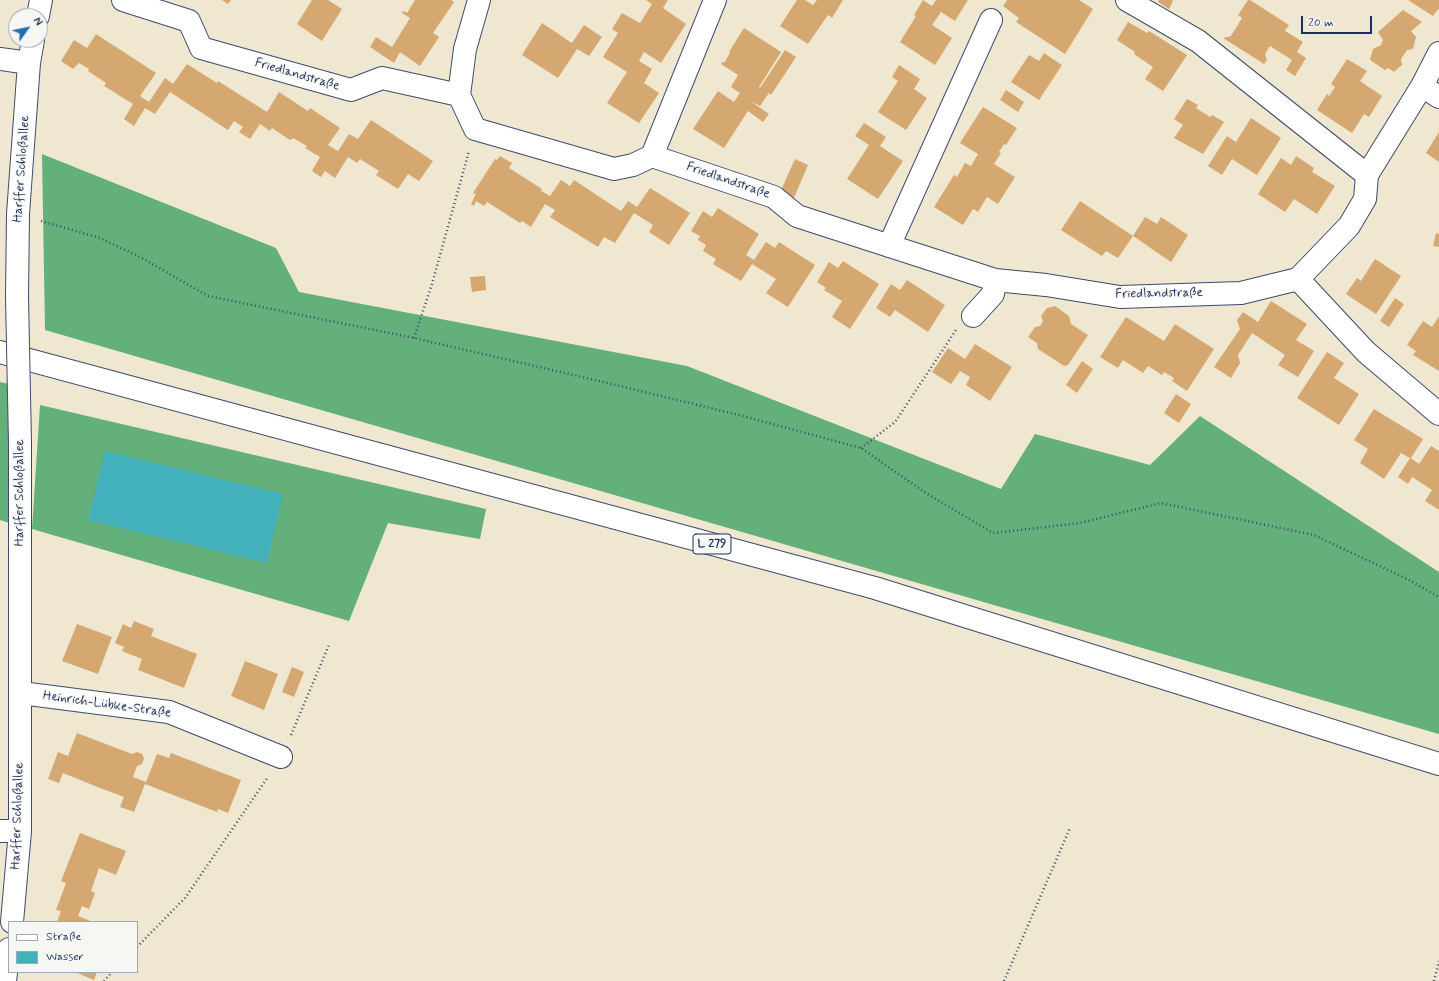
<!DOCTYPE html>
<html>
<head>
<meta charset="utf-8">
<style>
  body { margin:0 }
  #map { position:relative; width:1439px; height:981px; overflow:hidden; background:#efe7d0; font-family:Mynerve,sans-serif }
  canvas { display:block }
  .legend { position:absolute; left:8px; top:921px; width:130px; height:52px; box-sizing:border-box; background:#f6f6f2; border:1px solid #9ea6b7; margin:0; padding:5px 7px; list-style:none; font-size:12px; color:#1b2f5e }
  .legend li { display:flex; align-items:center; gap:8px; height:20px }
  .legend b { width:20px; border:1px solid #9ea6b7 }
  .north { position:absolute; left:8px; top:8px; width:40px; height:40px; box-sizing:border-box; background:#f6f6f2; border:1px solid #9ea6b7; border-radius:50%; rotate:57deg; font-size:11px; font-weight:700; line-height:16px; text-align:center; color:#1b2f5e }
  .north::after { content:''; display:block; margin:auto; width:14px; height:18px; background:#1f6fb2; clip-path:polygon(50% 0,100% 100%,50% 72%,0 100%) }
  .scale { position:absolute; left:1301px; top:16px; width:71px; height:18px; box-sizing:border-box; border:2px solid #1b2f5e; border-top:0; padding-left:5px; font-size:12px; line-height:14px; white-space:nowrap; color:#1b2f5e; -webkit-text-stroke:3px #f6f6f2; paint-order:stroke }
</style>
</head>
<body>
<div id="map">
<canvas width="1439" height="981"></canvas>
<ul class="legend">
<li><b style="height:5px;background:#fff"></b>Straße</li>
<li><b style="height:11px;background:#42b1bb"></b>Wasser</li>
</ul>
<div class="north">N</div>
<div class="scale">20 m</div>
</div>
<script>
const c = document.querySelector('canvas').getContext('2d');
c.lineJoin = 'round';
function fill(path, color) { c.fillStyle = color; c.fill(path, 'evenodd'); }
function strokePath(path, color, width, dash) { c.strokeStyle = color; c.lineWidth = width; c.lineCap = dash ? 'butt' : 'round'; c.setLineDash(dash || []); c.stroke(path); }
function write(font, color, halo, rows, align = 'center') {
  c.font = font + ' Mynerve,sans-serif'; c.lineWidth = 3; c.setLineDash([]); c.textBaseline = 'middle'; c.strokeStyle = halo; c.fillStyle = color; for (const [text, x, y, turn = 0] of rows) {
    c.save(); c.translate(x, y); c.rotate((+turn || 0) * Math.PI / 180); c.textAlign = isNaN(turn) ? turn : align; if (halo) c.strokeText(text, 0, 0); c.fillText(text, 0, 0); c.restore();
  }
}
const forest = new Path2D(`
  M 42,154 L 276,248 L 299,292 L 687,366 L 1001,489 L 1035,434 L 1150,465 L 1200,416 L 1439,572 L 1439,734 L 45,330 Z
  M 0,382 L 10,384 L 12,524 L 0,520 Z
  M 40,405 L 486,509 L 480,539 L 388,523 L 349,621 L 32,529 Z`);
const water = new Path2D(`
  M 105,451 L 283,494 L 267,563 L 88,520 Z`);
const building = new Path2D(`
  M 222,0 L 231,0 L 228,4 Z
  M 312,0 L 328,0 L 342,9 L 322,41 L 297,24 Z
  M 415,0 L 451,0 L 454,2 L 433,33 L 439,37 L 420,66 L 400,52 L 394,63 L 370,47 L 376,37 L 392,47 L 410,18 L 402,13 L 403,11 L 407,13 Z
  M 646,0 L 668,0 L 663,8 L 686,24 L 661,63 L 644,52 L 639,61 L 652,69 L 644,83 L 659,93 L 639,123 L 607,103 L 627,72 L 603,57 L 618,33 L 612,29 L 622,13 L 640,23 L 652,4 Z
  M 797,0 L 805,0 L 813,5 L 817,0 L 843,0 L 832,18 L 828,15 L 808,44 L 780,26 Z
  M 923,0 L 932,6 L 936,0 L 968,0 L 955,21 L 941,12 L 932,25 L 952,38 L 935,65 L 900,42 L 916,16 L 914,15 Z
  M 1007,0 L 1079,0 L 1093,9 L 1065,54 L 1016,22 L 1019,18 L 1003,6 Z
  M 1159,0 L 1172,0 L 1173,1 L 1169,9 L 1158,2 Z
  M 1248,0 L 1250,0 L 1289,25 L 1285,31 L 1303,42 L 1297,52 L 1306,58 L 1295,76 L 1286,70 L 1292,60 L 1270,46 L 1265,54 L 1267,60 L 1264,64 L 1223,38 L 1231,36 L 1242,18 L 1238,15 Z
  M 1408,0 L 1439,0 L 1439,8 L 1433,16 Z
  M 1403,10 L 1422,22 L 1411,31 L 1416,37 L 1413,49 L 1407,50 L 1401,59 L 1402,65 L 1394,72 L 1388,68 L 1385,70 L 1370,60 L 1373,49 L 1381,45 L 1383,40 L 1378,32 Z
  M 1128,22 L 1147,33 L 1149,31 L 1187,55 L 1163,91 L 1145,79 L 1153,67 L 1134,54 L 1135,52 L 1117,40 Z
  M 542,23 L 572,43 L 584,25 L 602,37 L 589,56 L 577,49 L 558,78 L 522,55 Z
  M 744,28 L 781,52 L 759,87 L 760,88 L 785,50 L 796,57 L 771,95 L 769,93 L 760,106 L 749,100 L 769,114 L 763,122 L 748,111 L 724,148 L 693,129 L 718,91 L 734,102 L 740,93 L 731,87 L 738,75 L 721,64 L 722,62 L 724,63 L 730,53 L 729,52 Z
  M 96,34 L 156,73 L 140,96 L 149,102 L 165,78 L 173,84 L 187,64 L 217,83 L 218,81 L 267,112 L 279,92 L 308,111 L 310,108 L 340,128 L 328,145 L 338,151 L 349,134 L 358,139 L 371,120 L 433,161 L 419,181 L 408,174 L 398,189 L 376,175 L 379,171 L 360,159 L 357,163 L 348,157 L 335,178 L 325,171 L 321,177 L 312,171 L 320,157 L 305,148 L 307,146 L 293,138 L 290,140 L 272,128 L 270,131 L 260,124 L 250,139 L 239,132 L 243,127 L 234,121 L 228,130 L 170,92 L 155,114 L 145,108 L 134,126 L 124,119 L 133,104 L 104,86 L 106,83 L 88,71 L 89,69 L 79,63 L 73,69 L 61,61 L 74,40 L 87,48 Z
  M 1044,53 L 1062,65 L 1039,100 L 1011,82 L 1029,55 L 1039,61 Z
  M 1347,59 L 1367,71 L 1360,81 L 1382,96 L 1369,117 L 1364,114 L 1352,133 L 1317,110 L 1327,94 L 1329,96 L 1335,87 L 1331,84 Z
  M 899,65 L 920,79 L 914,89 L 927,98 L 906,130 L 878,112 L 898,81 L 892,77 Z
  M 1006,90 L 1024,102 L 1018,112 L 1000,100 Z
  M 1187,99 L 1198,105 L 1196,108 L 1210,117 L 1212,115 L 1224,122 L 1203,154 L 1174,138 L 1183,125 L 1174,119 Z
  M 983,107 L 1017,128 L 1006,145 L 1004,144 L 999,152 L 1001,153 L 994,164 L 1015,177 L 998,204 L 987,197 L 978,212 L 973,209 L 963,225 L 934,207 L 954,175 L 957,177 L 965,163 L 971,166 L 978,154 L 960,143 Z
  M 1251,118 L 1281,138 L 1257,175 L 1232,159 L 1222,175 L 1208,166 L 1227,136 L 1236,142 Z
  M 864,123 L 886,137 L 880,146 L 903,161 L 878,199 L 847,179 L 869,145 L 855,136 Z
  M 1439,132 L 1439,162 L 1426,153 Z
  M 500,156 L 512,163 L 509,168 L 542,189 L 541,191 L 550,196 L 561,180 L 570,186 L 574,180 L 621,211 L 628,201 L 637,207 L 650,188 L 690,213 L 669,245 L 649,232 L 653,225 L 634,213 L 615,243 L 604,237 L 598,247 L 550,217 L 555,210 L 545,204 L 531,227 L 522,221 L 520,223 L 487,202 L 484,206 L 476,201 L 474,206 L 471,204 L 476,194 L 473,193 L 495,159 L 497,160 Z
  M 1296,156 L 1314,168 L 1312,172 L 1335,186 L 1317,214 L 1294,199 L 1285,212 L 1258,194 L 1281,158 L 1291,165 Z
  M 795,159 L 808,165 L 793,200 L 786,198 L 782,188 Z
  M 1080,201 L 1133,236 L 1118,258 L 1106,251 L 1102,256 L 1061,230 Z
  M 718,208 L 759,234 L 746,255 L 754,260 L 766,242 L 775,248 L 779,242 L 815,265 L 788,307 L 766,293 L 776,279 L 752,264 L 741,281 L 713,264 L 716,259 L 703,251 L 706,245 L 698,240 L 700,236 L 691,231 L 703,211 L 712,217 Z
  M 1145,217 L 1157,224 L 1161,217 L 1188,235 L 1171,262 L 1133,236 Z
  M 1436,233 L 1439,234 L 1439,247 L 1433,246 Z
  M 1375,259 L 1401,276 L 1376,314 L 1346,294 L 1357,278 L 1361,281 Z
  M 843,261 L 879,284 L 850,329 L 832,317 L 842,301 L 824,290 L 826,288 L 817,282 L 829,262 L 838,268 Z
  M 485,276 L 486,290 L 472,292 L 470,277 Z
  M 907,280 L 945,305 L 928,332 L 895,310 L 890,317 L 876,308 L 891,284 L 900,290 Z
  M 1395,298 L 1404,304 L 1389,327 L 1380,321 Z
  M 1271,301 L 1307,324 L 1296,340 L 1314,351 L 1298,377 L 1278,365 L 1285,355 L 1252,333 L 1238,355 L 1240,363 L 1231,378 L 1214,367 L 1240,329 L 1237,320 L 1243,312 L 1258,322 Z
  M 1055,306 L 1069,316 L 1071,324 L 1088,335 L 1068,365 L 1064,366 L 1038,349 L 1037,343 L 1028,337 L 1035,327 L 1040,326 L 1043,321 L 1041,316 L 1047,308 Z
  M 1439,316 L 1439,371 L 1413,355 L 1416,351 L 1407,345 L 1423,321 L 1432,327 Z
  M 1126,317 L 1164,341 L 1175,324 L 1214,349 L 1187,391 L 1172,381 L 1174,378 L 1164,372 L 1162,375 L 1148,366 L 1143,373 L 1123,360 L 1118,368 L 1100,357 Z
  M 975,344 L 1012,367 L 990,401 L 966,385 L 970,377 L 960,371 L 951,384 L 932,372 L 948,348 L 965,359 Z
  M 1327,352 L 1344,363 L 1334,378 L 1359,394 L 1339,425 L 1297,398 Z
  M 1082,361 L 1093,369 L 1077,393 L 1066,385 Z
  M 1176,394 L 1191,404 L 1179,423 L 1164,413 Z
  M 1374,409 L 1423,439 L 1411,458 L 1419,464 L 1431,446 L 1439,451 L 1439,510 L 1425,501 L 1432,490 L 1412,477 L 1408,484 L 1398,477 L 1410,458 L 1401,453 L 1384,479 L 1360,463 L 1368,449 L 1354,440 Z
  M 134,621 L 154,629 L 151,636 L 197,654 L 184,688 L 138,670 L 142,659 L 122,651 L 124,647 L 115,643 L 123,624 L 131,628 Z
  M 77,624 L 112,637 L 98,674 L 62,661 Z
  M 245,661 L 278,674 L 264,710 L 231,696 Z
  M 292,667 L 304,672 L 294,697 L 282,692 Z
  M 77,733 L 132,754 L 137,752 L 142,754 L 144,758 L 142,764 L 137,766 L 133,777 L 146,782 L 157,754 L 169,758 L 171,753 L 241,780 L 228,813 L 218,809 L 217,812 L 145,784 L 134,812 L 120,807 L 124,797 L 95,786 L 63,773 L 59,783 L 48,779 L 58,752 L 68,756 Z
  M 80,833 L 126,851 L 116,875 L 99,868 L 91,891 L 95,893 L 89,909 L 82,906 L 78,916 L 93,922 L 57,922 L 61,911 L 56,910 L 66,883 L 61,881 Z
  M 75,972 L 97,972 L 94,980 Z`);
const path = new Path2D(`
  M 41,221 L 100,238 L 140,257 L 208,296 L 414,338 L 591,379 L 739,415 L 861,448 L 926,493 L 993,533 L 1080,523 L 1161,503 L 1314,535 L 1407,579 L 1439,597
  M 414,338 L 432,284 L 469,151
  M 861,448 L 895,422 L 956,330
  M 291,735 L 329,645
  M 137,947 L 185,898 L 268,777
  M 104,981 L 112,972
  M 1004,981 L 1070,828
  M 1434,981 L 1439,961`);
const street = new Path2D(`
  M 123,0 L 189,21 L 201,48 L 351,90 L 382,78 L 459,95 L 475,129 L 614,169 L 633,165 L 652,156 L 774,197 L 797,216 L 995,280 L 1046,285 L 1120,297 L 1241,293 L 1298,279 L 1349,226 L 1365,199 L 1367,175 L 1422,86 L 1439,53
  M 1127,0 L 1198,41 L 1367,175
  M 38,16 L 41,0
  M 0,59 L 29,63
  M 1422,86 L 1439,97
  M 459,95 L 465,49 L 479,0
  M 652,156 L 715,0
  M 889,246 L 991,20
  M 1298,279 L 1366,352 L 1439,414
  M 17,296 L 18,214 L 29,63 L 33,40
  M 973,316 L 993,294 L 995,280
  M 21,693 L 169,712 L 281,757
  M 0,831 L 20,831
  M 12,922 L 20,831 L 20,444
  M 5,981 L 9,949`);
const primary = new Path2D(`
  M 0,352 L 875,588 L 1439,764`);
const streetBridge = new Path2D(`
  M 17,296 L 20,444`);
const shields = [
  [712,544,38]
];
const shieldNames = [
  ["L 279",712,544]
];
const streetNames = [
  ["Friedlandstraße",297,75,16],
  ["Harffer Schloßallee",22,169,-86],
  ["Friedlandstraße",728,181,19],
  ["Friedlandstraße",1159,294,-1],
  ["Harffer Schloßallee",20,493,-90],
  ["Heinrich-Lübke-Straße",107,705,8],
  ["Harffer Schloßallee",18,816,-88]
];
fill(forest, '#64b07a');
fill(water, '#42b1bb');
fill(building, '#d5a871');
strokePath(street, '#3b4b6f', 24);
strokePath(primary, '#3b4b6f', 24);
strokePath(path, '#3b4b6f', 2.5, [1, 3]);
strokePath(street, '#fff', 22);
strokePath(primary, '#fff', 22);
strokePath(streetBridge, '#3b4b6f', 24, []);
strokePath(streetBridge, '#fff', 22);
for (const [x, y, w] of shields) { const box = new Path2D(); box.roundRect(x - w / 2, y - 10, w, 20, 3); c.fillStyle = '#f6f6f2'; c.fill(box); strokePath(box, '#1b2f5e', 1); }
write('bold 12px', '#1b2f5e', null, shieldNames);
write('13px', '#1b2f5e', '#f6f6f2', streetNames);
</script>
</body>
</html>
